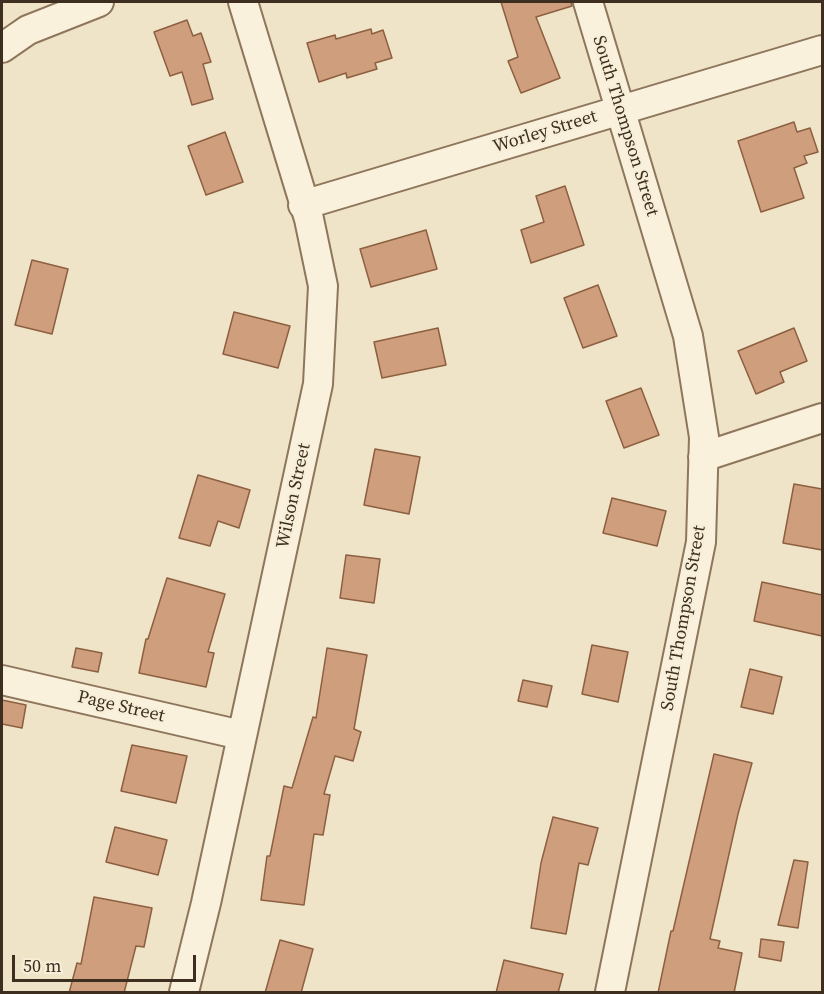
<!DOCTYPE html>
<html>
<head>
<meta charset="utf-8">
<style>
  body { margin:0 }
  #map { position:relative; width:824px; height:994px; overflow:hidden; background:#f0e4c8; font-family:"Source Serif 4",serif }
  canvas { display:block }
  .frame { position:absolute; inset:0; border:3px solid #3d2e20; pointer-events:none }
  .scale { position:absolute; left:12px; top:955px; width:184px; height:27px; box-sizing:border-box; border:3px solid #3d2e20; border-top:0; padding-left:8px; font-size:18px; line-height:21px; white-space:nowrap; color:#3d2e20; -webkit-text-stroke:4px #f7eed8; paint-order:stroke }
</style>
</head>
<body>
<div id="map">
<canvas width="824" height="994"></canvas>
<div class="frame"></div>
<div class="scale">50 m</div>
</div>
<script>
const c = document.querySelector('canvas').getContext('2d');
c.lineJoin = 'round';
function fill(path, color) { c.fillStyle = color; c.fill(path, 'evenodd'); }
function strokePath(path, color, width, dash) { c.strokeStyle = color; c.lineWidth = width; c.lineCap = dash ? 'butt' : 'round'; c.setLineDash(dash || []); c.stroke(path); }
function write(font, color, halo, rows, align = 'center') {
  c.font = font + ' "Source Serif 4",serif'; c.lineWidth = 4.5; c.setLineDash([]); c.textBaseline = 'middle'; c.strokeStyle = halo; c.fillStyle = color; for (const [text, x, y, turn = 0] of rows) {
    c.save(); c.translate(x, y); c.rotate((+turn || 0) * Math.PI / 180); c.textAlign = isNaN(turn) ? turn : align; if (halo) c.strokeText(text, 0, 0); c.fillText(text, 0, 0); c.restore();
  }
}
const building = new Path2D(`
  M 501,2 L 571,2 L 572,6 L 536,17 L 560,78 L 521,93 L 508,61 L 518,57 Z
  M 187,20 L 193,36 L 201,33 L 211,62 L 203,64 L 213,99 L 192,105 L 182,72 L 170,76 L 154,32 Z
  M 371,29 L 372,34 L 383,30 L 392,58 L 375,63 L 377,69 L 347,78 L 346,73 L 319,82 L 307,43 L 335,35 L 336,39 Z
  M 794,122 L 797,132 L 810,128 L 818,152 L 804,156 L 807,163 L 794,168 L 804,198 L 761,212 L 738,141 Z
  M 225,132 L 243,182 L 206,195 L 188,146 Z
  M 565,186 L 584,245 L 531,263 L 521,230 L 544,222 L 536,196 Z
  M 426,230 L 437,269 L 371,287 L 360,249 Z
  M 32,260 L 68,269 L 52,334 L 15,325 Z
  M 598,285 L 617,336 L 583,348 L 564,298 Z
  M 234,312 L 290,326 L 278,368 L 223,354 Z
  M 438,328 L 446,365 L 382,378 L 374,342 Z
  M 794,328 L 807,361 L 780,372 L 784,382 L 756,394 L 738,351 Z
  M 641,388 L 659,435 L 624,448 L 606,401 Z
  M 375,449 L 420,457 L 409,514 L 364,505 Z
  M 198,475 L 250,490 L 239,528 L 218,521 L 210,546 L 179,538 Z
  M 794,484 L 822,489 L 822,550 L 783,543 Z
  M 612,498 L 666,511 L 657,546 L 603,533 Z
  M 346,555 L 380,559 L 374,603 L 340,598 Z
  M 167,578 L 225,594 L 208,652 L 214,653 L 206,687 L 139,673 L 146,639 L 148,639 Z
  M 762,582 L 822,595 L 822,636 L 754,621 Z
  M 592,645 L 628,652 L 618,702 L 582,694 Z
  M 76,648 L 102,653 L 98,672 L 72,667 Z
  M 327,648 L 367,655 L 354,729 L 361,732 L 353,761 L 335,756 L 324,794 L 330,795 L 323,835 L 314,834 L 304,905 L 261,900 L 267,856 L 270,856 L 284,786 L 292,788 L 313,717 L 316,718 Z
  M 750,669 L 782,677 L 773,714 L 741,707 Z
  M 523,680 L 552,686 L 547,707 L 518,701 Z
  M 2,700 L 26,705 L 22,728 L 2,724 Z
  M 132,745 L 187,756 L 176,803 L 121,791 Z
  M 714,754 L 752,763 L 738,814 L 710,939 L 720,941 L 718,948 L 742,953 L 734,993 L 658,993 L 671,931 L 673,931 Z
  M 553,817 L 598,828 L 588,865 L 579,863 L 566,934 L 531,928 L 541,863 Z
  M 115,827 L 167,840 L 158,875 L 106,862 Z
  M 794,860 L 808,862 L 798,928 L 778,925 Z
  M 94,897 L 152,908 L 144,947 L 136,946 L 124,993 L 69,993 L 77,963 L 81,964 Z
  M 761,939 L 784,942 L 781,961 L 759,957 Z
  M 280,940 L 313,949 L 301,993 L 265,993 Z
  M 504,960 L 563,974 L 558,993 L 496,993 Z`);
const minor = new Path2D(`
  M 588,2 L 688,336 L 704,437 L 701,542 L 610,992
  M 2,48 L 28,30 L 99,2
  M 303,205 L 822,50
  M 703,457 L 822,418
  M 2,680 L 241,735
  M 184,992 L 206,903 L 318,384 L 323,286 L 309,219 L 243,2`);
const streetNames = [
  ["South Thompson Street",625,126,73],
  ["Worley Street",545,132,-17],
  ["Wilson Street",294,496,-78],
  ["South Thompson Street",684,618,-80],
  ["Page Street",121,707,13]
];
fill(building, '#cf9f7d');
strokePath(building, '#8d5f41', 1.5);
strokePath(minor, '#8d765c', 32);
strokePath(minor, '#faf1dc', 28);
write('18px', '#3d2e20', '#f7eed8', streetNames);
</script>
</body>
</html>
